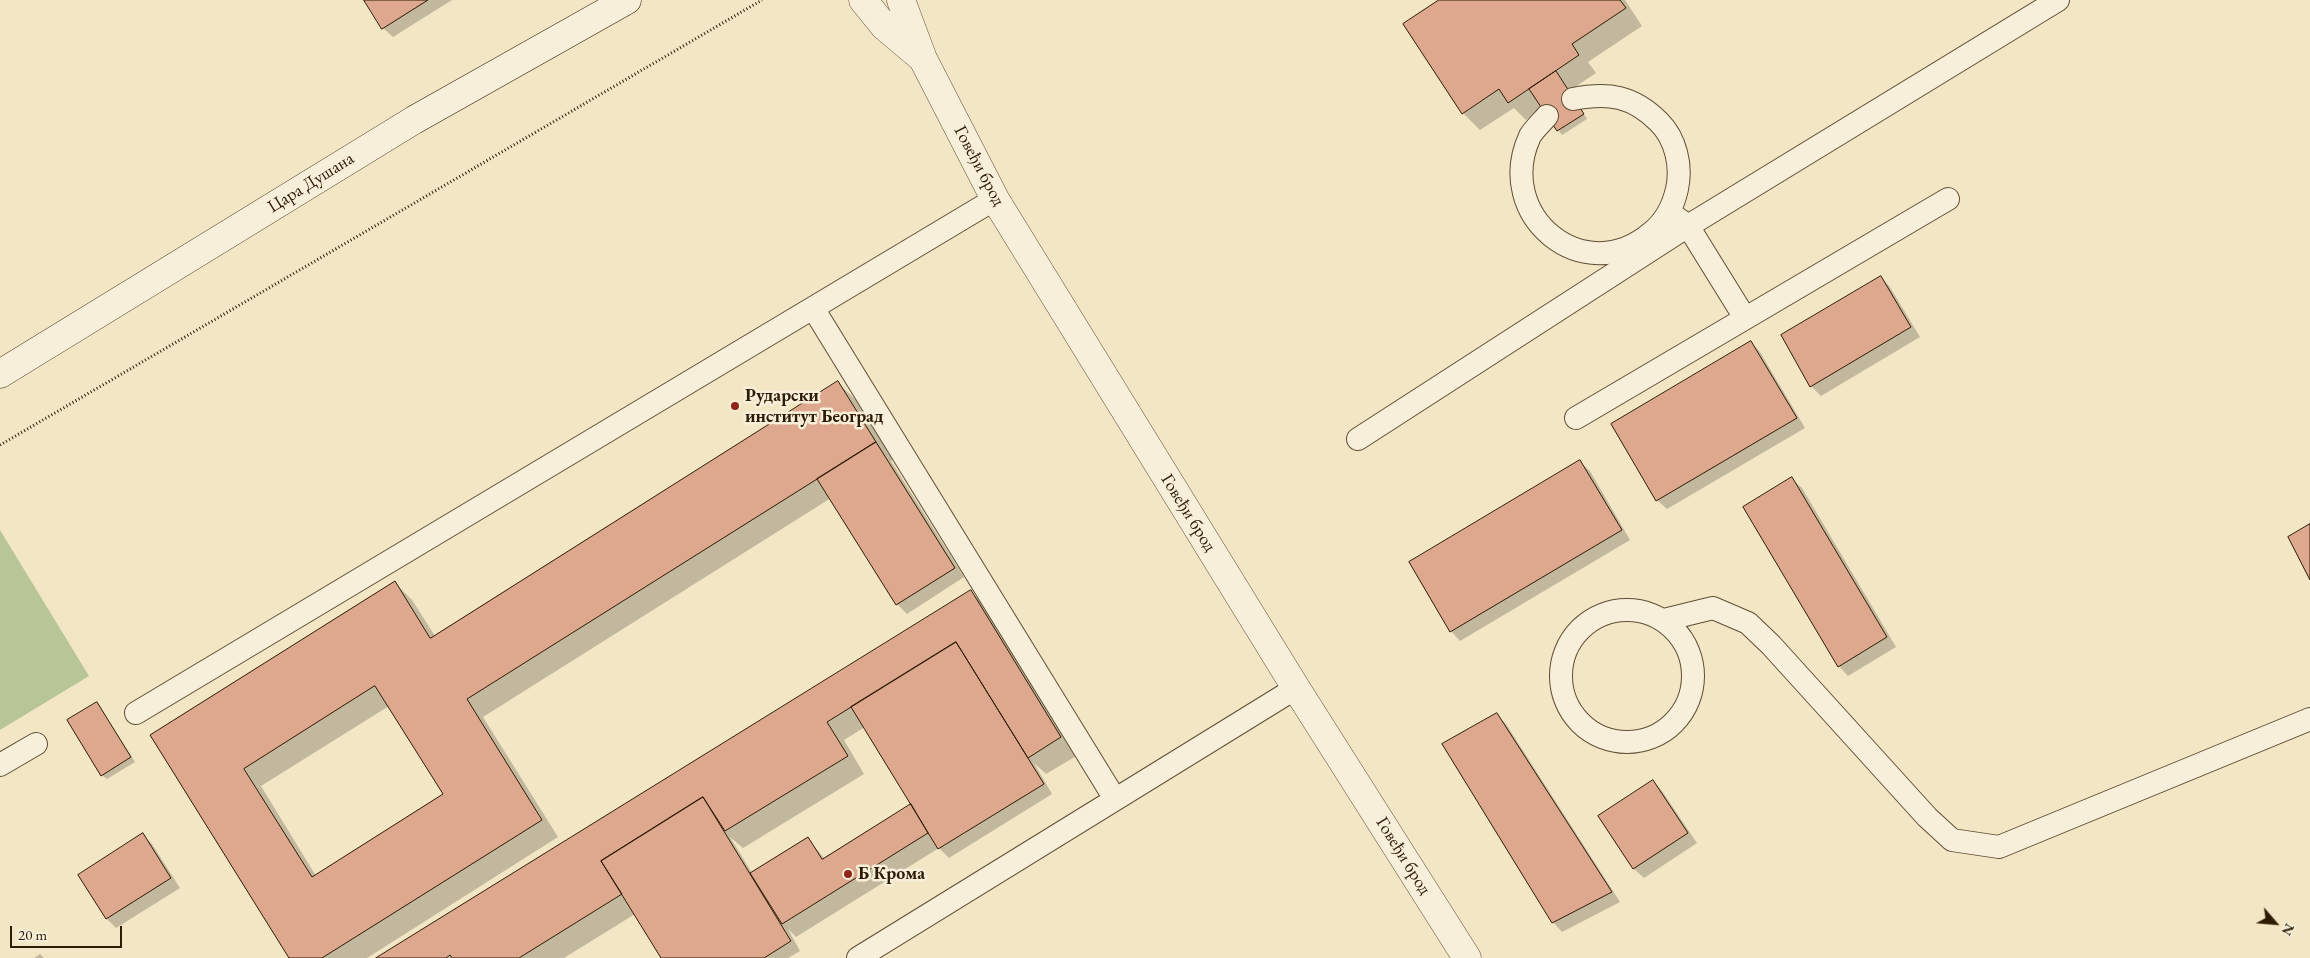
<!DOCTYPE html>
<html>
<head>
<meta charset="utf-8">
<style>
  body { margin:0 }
  #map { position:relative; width:2310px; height:958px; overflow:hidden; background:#f3e6c5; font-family:"EB Garamond",serif }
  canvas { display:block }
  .north { position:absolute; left:2250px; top:898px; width:50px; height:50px; -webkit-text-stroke:4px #f7efd9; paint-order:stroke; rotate:117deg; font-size:14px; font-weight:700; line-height:20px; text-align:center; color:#2e1b04 }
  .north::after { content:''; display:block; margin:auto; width:18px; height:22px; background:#2e1b04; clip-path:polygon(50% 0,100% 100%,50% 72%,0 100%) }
  .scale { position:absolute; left:10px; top:926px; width:112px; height:22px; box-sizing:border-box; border:2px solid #2e1b04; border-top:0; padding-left:6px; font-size:15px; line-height:18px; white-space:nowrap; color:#2e1b04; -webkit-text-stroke:4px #f7efd9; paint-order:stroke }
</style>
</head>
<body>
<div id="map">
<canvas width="2310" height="958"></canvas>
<div class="north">N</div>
<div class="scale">20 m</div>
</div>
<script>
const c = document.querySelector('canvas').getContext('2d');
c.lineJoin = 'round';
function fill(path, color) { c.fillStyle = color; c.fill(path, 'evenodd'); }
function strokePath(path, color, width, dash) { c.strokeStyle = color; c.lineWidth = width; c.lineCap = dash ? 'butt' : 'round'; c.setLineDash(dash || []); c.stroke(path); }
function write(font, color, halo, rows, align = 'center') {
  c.font = font + ' "EB Garamond",serif'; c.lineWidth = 5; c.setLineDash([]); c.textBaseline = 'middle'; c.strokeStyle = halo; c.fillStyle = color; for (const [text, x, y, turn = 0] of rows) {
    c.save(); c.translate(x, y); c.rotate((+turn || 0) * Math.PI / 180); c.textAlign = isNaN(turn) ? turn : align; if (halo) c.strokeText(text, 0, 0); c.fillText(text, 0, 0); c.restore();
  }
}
const green = new Path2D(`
  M 0,530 L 89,676 L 0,730 Z`);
const shadow = new Path2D(`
  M 366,0 L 452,0 L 393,37 L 383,28 Z
  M 1442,0 L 1625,0 L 1642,26 L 1588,62 L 1596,73 L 1569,91 L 1587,119 L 1562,135 L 1543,108 L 1526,120 L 1514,108 L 1480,130 L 1463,113 Z
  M 1881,277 L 1890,287 L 1920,337 L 1821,396 L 1811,386 Z
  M 1751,342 L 1760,352 L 1805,428 L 1667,509 L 1657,500 Z
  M 838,383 L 856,400 L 893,459 L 891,461 L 964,577 L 907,614 L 897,604 L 831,498 L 483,717 L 558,837 L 367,958 L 291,958 L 152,735 L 395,583 L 412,600 L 435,636 ZM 389,706 L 445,795 L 316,876 L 261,786 Z
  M 1580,462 L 1590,471 L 1630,540 L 1460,641 L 1451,631 Z
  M 1792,479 L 1802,488 L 1896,647 L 1848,676 L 1839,666 Z
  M 971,592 L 988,609 L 1078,755 L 1046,774 L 1034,763 L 1052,794 L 949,858 L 939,848 L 796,937 L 788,929 L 800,951 L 788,958 L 662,958 L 635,914 L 564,958 L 379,958 ZM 865,727 L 913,805 L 825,859 L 808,839 L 752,873 L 730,837 L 743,848 L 864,774 L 844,740 Z
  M 97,703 L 135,762 L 107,779 L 102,775 Z
  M 1497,715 L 1506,724 L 1620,902 L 1562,932 L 1553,922 Z
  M 1653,781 L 1662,791 L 1697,843 L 1644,878 L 1634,869 L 1600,816 Z
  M 143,835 L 152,844 L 180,888 L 116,928 L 107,919 L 80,875 Z
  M 40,954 L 44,958 L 34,958 Z`);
const building = new Path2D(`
  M 364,0 L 428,0 L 382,29 Z
  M 1439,0 L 1620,0 L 1626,8 L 1572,44 L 1579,55 L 1508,103 L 1499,89 L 1462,114 L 1403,24 Z
  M 1556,71 L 1584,114 L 1557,131 L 1529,89 Z
  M 1881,276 L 1911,327 L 1810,387 L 1781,335 Z
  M 1751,341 L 1797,418 L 1656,501 L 1611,424 Z
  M 838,381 L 876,442 L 467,699 L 542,820 L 322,958 L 289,958 L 150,735 L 395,581 L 430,638 ZM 375,686 L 443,794 L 312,877 L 244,769 Z
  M 876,442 L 955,568 L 896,605 L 817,479 Z
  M 1580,460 L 1622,530 L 1450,632 L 1409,562 Z
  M 1792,477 L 1887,637 L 1838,667 L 1743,507 Z
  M 2310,524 L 2310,580 L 2288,537 Z
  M 971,590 L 1061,737 L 1028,758 L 956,642 L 827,722 L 848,756 L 725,831 L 703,797 L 601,861 L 622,894 L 519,958 L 452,958 L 450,955 L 446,958 L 376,958 Z
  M 956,642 L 1044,784 L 938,849 L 851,707 Z
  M 97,702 L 131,757 L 101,776 L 67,720 Z
  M 1497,713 L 1612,892 L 1552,923 L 1442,744 Z
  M 1653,780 L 1688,833 L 1633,869 L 1598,816 Z
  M 703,797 L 791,941 L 764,958 L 661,958 L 601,861 Z
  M 911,804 L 928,833 L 782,924 L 750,873 L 808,837 L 822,859 Z
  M 143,833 L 171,878 L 106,919 L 78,875 Z`);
const path = new Path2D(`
  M 0,445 L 762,0`);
const lane = new Path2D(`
  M 1547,116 C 1542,122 1534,129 1530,136 C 1493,216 1584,290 1651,233 C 1665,222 1673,207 1677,189 C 1682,166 1676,139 1659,122 C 1633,96 1609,92 1573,99
  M 1677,218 L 1688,226 L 1745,318
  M 813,308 L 1115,799
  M 1576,418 L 1948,199
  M 1358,439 L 1688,226 L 2058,0
  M1561 676a66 66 0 1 1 132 0a66 66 0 1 1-132 0Z
  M 1664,620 L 1713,608 L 1748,623 L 1771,645 L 1927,817 L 1952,840 L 1999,847 L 2310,719
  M 136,713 L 995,199
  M 0,765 L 36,744
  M 858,958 L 1296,688`);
const street = new Path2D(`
  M 863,0 L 884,26 L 922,58
  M 901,0 L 923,59 L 995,199 L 1296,688 L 1467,958`);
const secondary = new Path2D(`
  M 0,374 L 414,120 L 627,0`);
const markers = [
  [735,406,5,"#8f2418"],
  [848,874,5,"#8f2418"]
];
const streetNames = [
  ["Говеђи брод",979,166,62],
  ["Цара Душана",311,183,-32],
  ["Говеђи брод",1188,513,58],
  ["Говеђи брод",1403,856,58]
];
const poiNames = [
  ["Рударски",745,396],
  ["институт Београд",745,417],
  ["Б Крома",858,874]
];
fill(green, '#b8c697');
fill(shadow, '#0003');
fill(building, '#dda88d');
strokePath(building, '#2e1b04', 1);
strokePath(lane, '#5f4e34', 24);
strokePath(street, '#5f4e34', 29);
strokePath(secondary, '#2e1b04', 29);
strokePath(path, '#2e1b04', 3, [1, 2.5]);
strokePath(lane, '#f7efd9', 22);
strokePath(street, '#f7efd9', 28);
strokePath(secondary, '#f7efd9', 28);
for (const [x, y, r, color] of markers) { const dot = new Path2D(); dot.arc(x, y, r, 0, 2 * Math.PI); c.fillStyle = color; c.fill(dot); strokePath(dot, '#f7efd9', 2); }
write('18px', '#2e1b04', '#f7efd9', streetNames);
write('bold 18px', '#2e1b04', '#f7efd9', poiNames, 'left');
</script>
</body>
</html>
